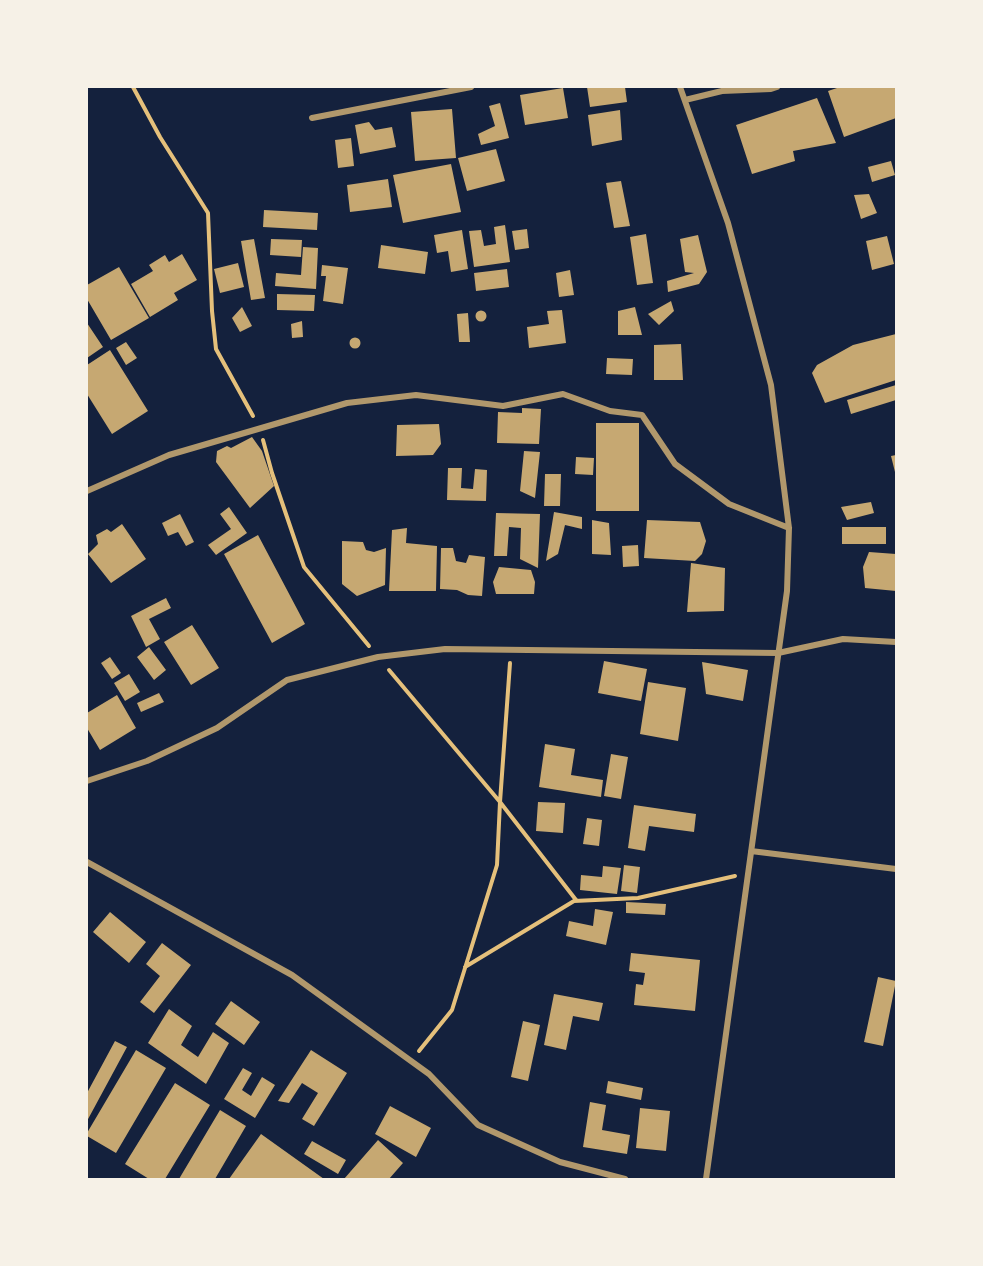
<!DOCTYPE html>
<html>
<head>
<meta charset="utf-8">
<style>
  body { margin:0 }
  #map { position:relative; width:983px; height:1266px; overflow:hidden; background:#14213d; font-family:Inter,sans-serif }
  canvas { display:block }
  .frame { position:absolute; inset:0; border:88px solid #f6f1e7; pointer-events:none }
</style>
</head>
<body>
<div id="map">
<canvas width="983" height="1266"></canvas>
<div class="frame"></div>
</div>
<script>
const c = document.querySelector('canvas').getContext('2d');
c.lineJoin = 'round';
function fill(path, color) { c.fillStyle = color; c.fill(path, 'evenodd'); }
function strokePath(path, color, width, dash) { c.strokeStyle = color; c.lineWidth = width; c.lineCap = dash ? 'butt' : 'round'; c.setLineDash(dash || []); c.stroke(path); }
const building = new Path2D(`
  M 587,87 L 625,87 L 627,102 L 590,107 Z
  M 840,87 L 896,87 L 896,118 L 844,137 L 828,91 Z
  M 563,88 L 568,118 L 525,125 L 520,95 Z
  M 817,98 L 836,143 L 793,151 L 795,161 L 752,174 L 736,125 Z
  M 500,103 L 509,138 L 481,145 L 478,134 L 495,126 L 489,106 Z
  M 452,109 L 456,158 L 415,161 L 411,112 Z
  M 620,110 L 622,140 L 592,146 L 588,115 Z
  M 369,122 L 375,130 L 392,127 L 396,147 L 360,154 L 355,125 Z
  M 351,138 L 354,166 L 338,168 L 335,140 Z
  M 496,149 L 505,181 L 467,191 L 458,158 Z
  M 891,161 L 895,175 L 872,182 L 868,167 Z
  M 451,164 L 461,212 L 403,223 L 393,175 Z
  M 388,179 L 392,207 L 350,212 L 347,185 Z
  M 621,181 L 630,226 L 614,228 L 606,183 Z
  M 869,194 L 877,213 L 861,219 L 854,195 Z
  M 264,210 L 318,213 L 317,230 L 263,227 Z
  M 505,225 L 510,262 L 474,267 L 469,231 L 481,230 L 484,246 L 496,244 L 494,227 Z
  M 527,229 L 529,248 L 515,250 L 512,231 Z
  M 462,230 L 468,269 L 451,272 L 448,251 L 437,253 L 434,235 Z
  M 646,234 L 653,283 L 637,285 L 630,237 Z
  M 698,235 L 707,272 L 699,284 L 668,292 L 667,281 L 694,273 L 685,272 L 680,239 Z
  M 887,236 L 894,264 L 872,270 L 866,241 Z
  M 254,239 L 265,298 L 251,300 L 241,241 Z
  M 271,239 L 302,240 L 301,257 L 270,255 Z
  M 381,245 L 428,252 L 425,274 L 378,268 Z
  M 303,247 L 318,248 L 316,289 L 275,286 L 276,273 L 301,275 Z
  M 182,254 L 197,280 L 174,293 L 178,300 L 150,317 L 131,284 L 153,271 L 149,265 L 165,255 L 169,262 Z
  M 238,263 L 244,287 L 220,293 L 214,269 Z
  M 322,265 L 348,268 L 343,304 L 323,301 L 326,276 L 321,276 Z
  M 119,267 L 149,318 L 111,340 L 87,299 L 87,285 Z
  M 507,269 L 509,287 L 476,291 L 474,273 Z
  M 570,270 L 574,295 L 559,297 L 556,273 Z
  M 277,294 L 315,295 L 314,311 L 277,310 Z
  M 671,301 L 674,311 L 659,325 L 648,314 Z
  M 242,307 L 252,326 L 240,332 L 232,318 Z
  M 635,307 L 642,335 L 618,335 L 618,311 Z
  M 562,310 L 566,343 L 529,348 L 527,327 L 549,324 L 547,311 Z
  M475.5 316a5.5 5.5 0 1 1 11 0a5.5 5.5 0 1 1-11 0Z
  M 468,313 L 470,342 L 459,342 L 457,314 Z
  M 302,321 L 303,337 L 292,338 L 291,324 Z
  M 87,323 L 103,347 L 87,358 Z
  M 896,334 L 896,380 L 825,403 L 812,373 L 817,365 L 853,345 Z
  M349.5 343a5.5 5.5 0 1 1 11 0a5.5 5.5 0 1 1-11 0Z
  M 126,342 L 137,358 L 126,365 L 116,348 Z
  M 681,344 L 683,380 L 654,380 L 654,345 Z
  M 110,350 L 148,411 L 112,434 L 87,394 L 87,365 Z
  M 607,358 L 633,359 L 632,375 L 606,374 Z
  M 896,385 L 896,400 L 851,414 L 847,400 Z
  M 522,408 L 541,409 L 539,444 L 497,443 L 498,412 L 522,413 Z
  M 596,423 L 639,423 L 639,511 L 596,511 Z
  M 439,424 L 441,444 L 433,455 L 396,456 L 397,425 Z
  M 252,437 L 262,451 L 274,486 L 250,508 L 216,462 L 217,451 L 227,446 L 231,448 Z
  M 524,451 L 540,452 L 535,498 L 520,491 Z
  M 896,455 L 896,472 L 895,472 L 891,456 Z
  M 576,457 L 594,458 L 593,475 L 575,474 Z
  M 448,468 L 462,468 L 461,488 L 473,489 L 475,469 L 487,470 L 486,501 L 447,500 Z
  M 545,474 L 561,474 L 560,506 L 544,506 Z
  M 871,502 L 874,513 L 847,520 L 841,507 Z
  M 229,507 L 247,533 L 216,555 L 208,545 L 231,529 L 220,514 Z
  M 554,512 L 582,517 L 582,529 L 565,525 L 558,554 L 546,561 Z
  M 496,513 L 540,514 L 538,568 L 520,559 L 521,528 L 509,527 L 507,556 L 494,556 Z
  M 180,514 L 194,542 L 186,546 L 178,532 L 168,536 L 162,523 Z
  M 592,520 L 609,523 L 611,555 L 592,554 Z
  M 647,520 L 700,522 L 706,541 L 702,554 L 695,561 L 644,558 Z
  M 122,524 L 146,559 L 111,583 L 88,554 L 98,544 L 96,535 L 107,529 L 111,532 Z
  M 842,527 L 886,527 L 886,544 L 842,544 Z
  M 407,528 L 406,543 L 437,546 L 436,591 L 389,591 L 392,530 Z
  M 258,535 L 305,624 L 272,643 L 224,554 Z
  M 342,541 L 363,542 L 366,550 L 374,552 L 386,548 L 385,585 L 357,596 L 342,584 Z
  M 638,545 L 639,566 L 623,567 L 622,546 Z
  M 441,548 L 453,548 L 456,561 L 466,563 L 469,555 L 485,557 L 482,596 L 468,595 L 457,590 L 440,589 Z
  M 869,552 L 896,554 L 896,591 L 865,588 L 863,567 Z
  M 691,563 L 725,568 L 724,611 L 687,612 Z
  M 499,567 L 531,570 L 535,582 L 534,594 L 496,594 L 493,582 Z
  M 166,598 L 171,608 L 149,619 L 160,639 L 146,647 L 131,616 Z
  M 192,625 L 219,668 L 191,685 L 164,642 Z
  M 149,647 L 166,670 L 154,680 L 137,657 Z
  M 110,657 L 121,673 L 112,679 L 101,663 Z
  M 604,661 L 647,669 L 641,701 L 598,693 Z
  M 702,662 L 748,670 L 743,701 L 706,694 Z
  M 129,674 L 140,692 L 125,701 L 114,683 Z
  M 648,682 L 686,688 L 678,741 L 640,734 Z
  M 159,693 L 164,702 L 141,712 L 137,703 Z
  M 117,695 L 136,728 L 100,750 L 87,728 L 87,713 Z
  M 545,744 L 575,749 L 571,775 L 603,780 L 601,797 L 539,787 Z
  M 611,754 L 628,757 L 621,799 L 604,796 Z
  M 538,802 L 565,803 L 563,833 L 536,831 Z
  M 634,805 L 696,814 L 694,832 L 649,826 L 645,851 L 628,848 Z
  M 587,818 L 602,820 L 599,846 L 583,844 Z
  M 624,865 L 640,867 L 637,893 L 621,891 Z
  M 603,866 L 621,868 L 617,894 L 580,890 L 581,875 L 602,877 Z
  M 626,902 L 666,904 L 665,915 L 626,913 Z
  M 595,909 L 613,912 L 606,945 L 566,936 L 569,921 L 593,926 Z
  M 110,912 L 146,942 L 129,963 L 93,932 Z
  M 162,943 L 191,965 L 154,1013 L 140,1002 L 160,976 L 146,964 Z
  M 631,953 L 700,960 L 695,1011 L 634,1005 L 636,984 L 643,985 L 645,973 L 629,971 Z
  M 878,977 L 896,981 L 883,1046 L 864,1042 Z
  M 554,994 L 603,1003 L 599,1021 L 573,1016 L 566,1050 L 544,1045 Z
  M 231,1001 L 260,1022 L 244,1045 L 215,1024 Z
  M 169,1009 L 192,1026 L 181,1045 L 198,1057 L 213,1032 L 229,1043 L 206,1084 L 148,1043 Z
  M 523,1021 L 540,1025 L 528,1081 L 511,1077 Z
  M 115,1041 L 127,1047 L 87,1121 L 87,1093 Z
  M 136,1050 L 166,1068 L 116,1153 L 87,1136 L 87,1133 Z
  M 311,1050 L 347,1073 L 314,1126 L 302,1119 L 318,1093 L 302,1083 L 289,1103 L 278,1101 Z
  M 243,1068 L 252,1073 L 242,1090 L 251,1096 L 262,1077 L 275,1085 L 255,1118 L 224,1099 Z
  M 608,1081 L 643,1088 L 641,1100 L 606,1093 Z
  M 175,1083 L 210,1105 L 165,1179 L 149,1179 L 125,1164 Z
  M 590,1102 L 606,1105 L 602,1130 L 630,1135 L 627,1154 L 583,1147 Z
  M 390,1106 L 431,1128 L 416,1157 L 375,1134 Z
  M 640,1108 L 670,1111 L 666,1151 L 636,1148 Z
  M 220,1110 L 246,1126 L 215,1179 L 179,1179 Z
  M 261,1134 L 324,1179 L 229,1179 Z
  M 378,1140 L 403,1163 L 389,1179 L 344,1179 Z
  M 312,1141 L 346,1160 L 338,1174 L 304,1154 Z`);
const path = new Path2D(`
  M 133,87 L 160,137 L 208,213 L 212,311 L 216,349 L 253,416
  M 263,440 L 272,473 L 304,567 L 369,646
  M 389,670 L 500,802 L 576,900
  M 465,967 L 574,901 L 638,898 L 735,876
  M 419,1051 L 452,1010 L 497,865 L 500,802 L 510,663`);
const minor = new Path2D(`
  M 680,87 L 728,223 L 771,385 L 789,528 L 787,591 L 706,1179
  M 685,100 L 722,91 L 771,89 L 777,87
  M 312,118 L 471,87
  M 87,491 L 169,455 L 347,403 L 416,395 L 503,406 L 563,394 L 610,411 L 642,415 L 675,464 L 729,504 L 789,528
  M 87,781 L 147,761 L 217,728 L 287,680 L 378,657 L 445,649 L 778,653 L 843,639 L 896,642
  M 751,851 L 896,869
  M 87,862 L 292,975 L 429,1074 L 478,1125 L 560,1162 L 625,1179`);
fill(building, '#c6a872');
strokePath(path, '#e5c07b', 4);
strokePath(minor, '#b1986c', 6);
</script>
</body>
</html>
